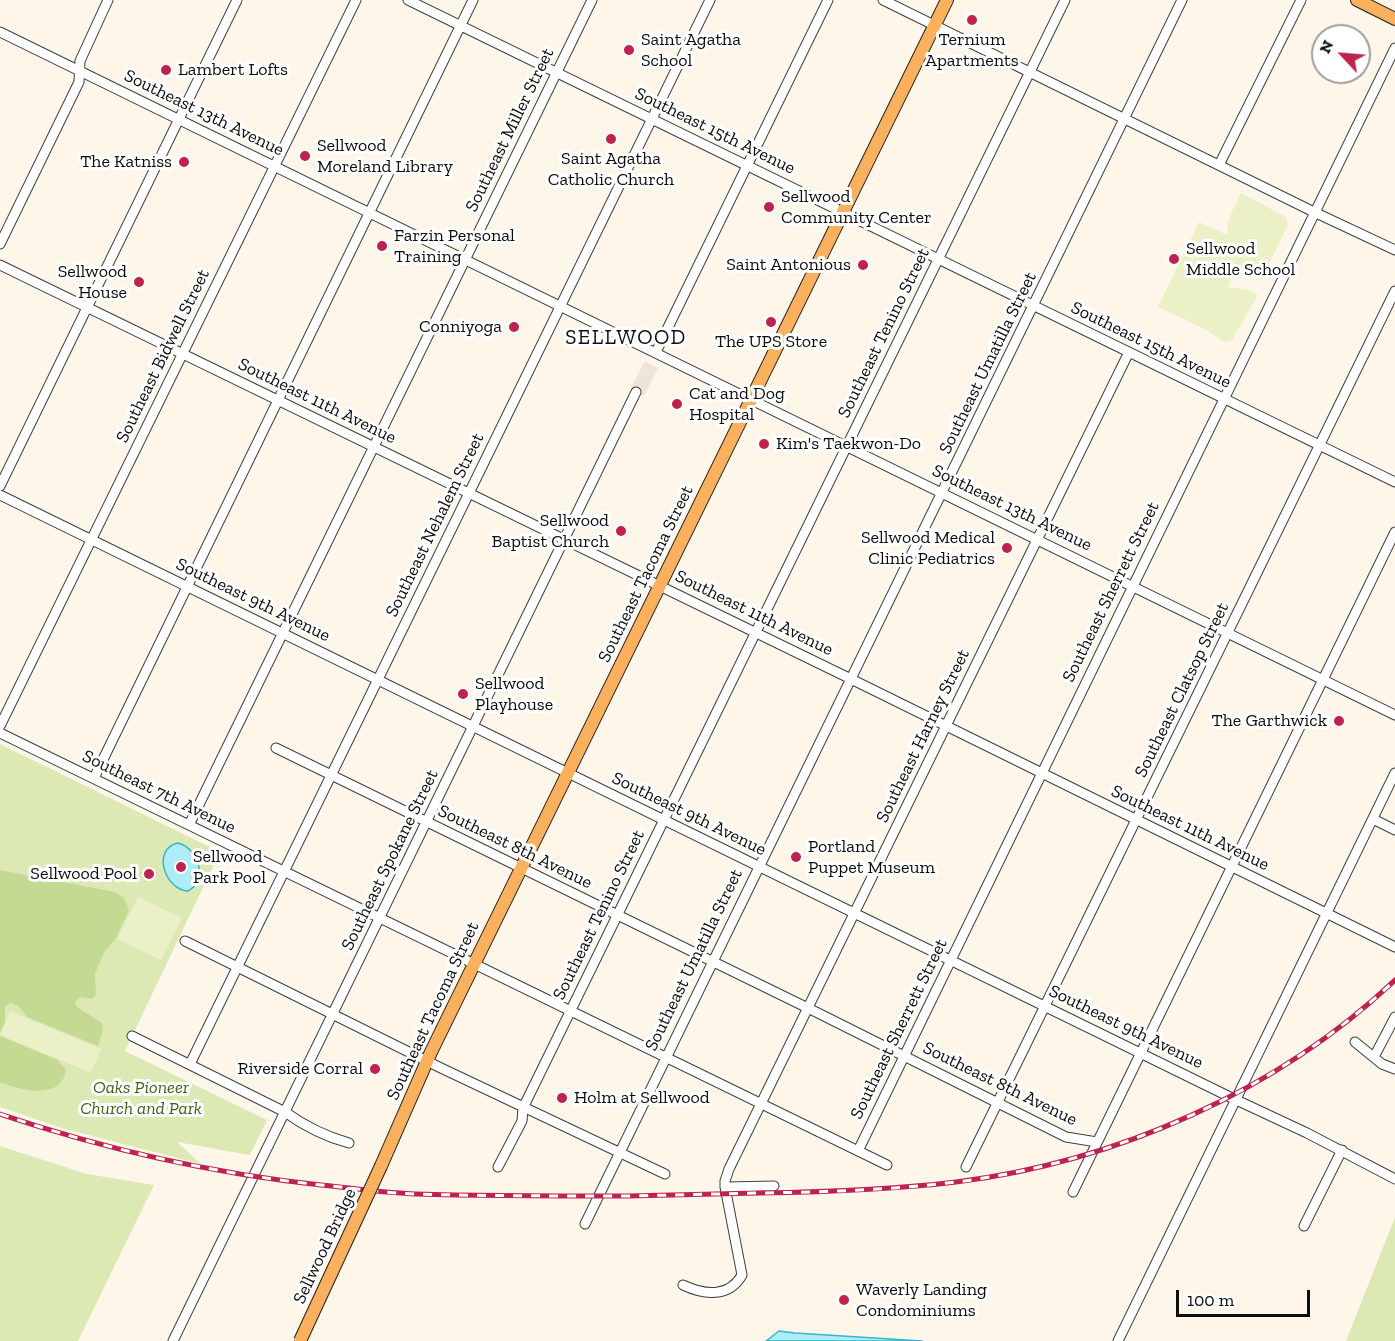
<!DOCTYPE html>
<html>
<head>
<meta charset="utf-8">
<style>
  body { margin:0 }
  #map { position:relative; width:1395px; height:1341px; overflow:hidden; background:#fff6ea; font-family:"Zilla Slab",serif }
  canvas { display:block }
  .north { position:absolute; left:1311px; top:24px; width:60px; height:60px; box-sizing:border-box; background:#fff; border:2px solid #9e9e9e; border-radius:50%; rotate:296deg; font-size:16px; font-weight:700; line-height:24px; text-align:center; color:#0c0c0c }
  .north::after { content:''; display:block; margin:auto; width:21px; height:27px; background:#be224e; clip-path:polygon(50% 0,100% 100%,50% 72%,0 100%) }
  .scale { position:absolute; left:1176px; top:1290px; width:134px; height:27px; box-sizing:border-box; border:3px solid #0c0c0c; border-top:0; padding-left:8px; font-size:18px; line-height:21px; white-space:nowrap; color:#0c0c0c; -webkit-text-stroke:4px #fff; paint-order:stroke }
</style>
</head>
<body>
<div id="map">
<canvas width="1395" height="1341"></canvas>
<div class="north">N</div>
<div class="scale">100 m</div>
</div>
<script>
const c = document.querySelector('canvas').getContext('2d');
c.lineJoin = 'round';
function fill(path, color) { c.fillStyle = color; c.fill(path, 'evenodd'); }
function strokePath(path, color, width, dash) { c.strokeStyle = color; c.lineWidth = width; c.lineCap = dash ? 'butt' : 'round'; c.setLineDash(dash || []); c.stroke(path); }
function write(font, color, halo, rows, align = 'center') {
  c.font = font + ' "Zilla Slab",serif'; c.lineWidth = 6; c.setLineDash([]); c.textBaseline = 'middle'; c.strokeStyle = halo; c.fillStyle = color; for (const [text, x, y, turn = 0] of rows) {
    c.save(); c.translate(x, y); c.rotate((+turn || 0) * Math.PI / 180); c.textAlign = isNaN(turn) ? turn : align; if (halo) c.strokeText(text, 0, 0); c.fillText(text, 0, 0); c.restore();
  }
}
const green = new Path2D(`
  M 0,744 L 220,852 L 125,1051 L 267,1120 L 250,1155 L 177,1142 L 201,1164 L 65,1129 L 0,1107 Z
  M 0,1146 L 87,1174 L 154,1185 L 78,1341 L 0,1341 Z
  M 1395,1217 L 1395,1341 L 1346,1341 Z`);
const forest = new Path2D(`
  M 0,870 L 115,892 L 124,898 L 129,910 L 115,940 L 104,952 L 95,974 L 96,995 L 92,999 L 81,997 L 75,1002 L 77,1007 L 102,1023 L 103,1030 L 98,1046 L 27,1017 L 18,1006 L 11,1003 L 5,1006 L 5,1021 L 0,1034 Z
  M 0,1036 L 58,1060 L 66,1070 C 62,1101 19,1090 0,1082 Z`);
const pitch = new Path2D(`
  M 1241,193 L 1286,217 L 1288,225 L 1261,280 L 1251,276 L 1238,265 L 1228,287 L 1248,290 L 1258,295 L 1232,340 L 1224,342 L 1207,330 L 1158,307 L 1199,222 L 1227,235 C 1226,220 1235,206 1241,193 Z
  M 138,897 L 182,918 L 161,960 L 117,939 Z
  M 10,1011 L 101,1049 L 91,1073 L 0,1035 Z`);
const plaza = new Path2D(`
  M 645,361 L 658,368 L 644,396 L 630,389 Z`);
const water = new Path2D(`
  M 178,843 C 198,848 209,880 188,891 C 165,890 151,849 178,843 Z
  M 779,1331 L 795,1333 L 922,1341 L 766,1341 Z`);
const minor = new Path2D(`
  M 408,0 L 1395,482
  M 883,0 L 1314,212 L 1395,250
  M 0,32 L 1395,715
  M 1219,165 L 1301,0
  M 0,244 L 79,82 L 80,61 L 108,0
  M 0,265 L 851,679 L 1395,947
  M 656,352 L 828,0
  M 0,486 L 237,0
  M 0,495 L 1230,1097 L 1307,1133 L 1395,1179
  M 0,726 L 356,0
  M 0,733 L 887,1165
  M 276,748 L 816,1012 L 1066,1137 L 1097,1142
  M 94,778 L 473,0
  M 1373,819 L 1395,830
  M 189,825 L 592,0
  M 185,941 L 441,1068 L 665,1174
  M 132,1036 L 285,1112 C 303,1125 327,1137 349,1143
  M 1355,1042 L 1382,1064 L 1395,1069
  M 1374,1057 L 1395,1017
  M 190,1064 L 710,0
  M 858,1151 L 1395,48
  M 498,1167 L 522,1121 L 523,1108 L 1065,0
  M 966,1167 L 1395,291
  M 726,1187 L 774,1186
  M 1073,1192 L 1395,532
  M 585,1224 L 1182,0
  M 1304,1226 L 1342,1150
  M 683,1285 C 704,1295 729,1298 742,1275 L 725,1187 L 725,1181 L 729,1169 L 1129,352
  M 173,1341 L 636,392
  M 1118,1341 L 1395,773`);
const major = new Path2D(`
  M 1357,0 L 1395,19
  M 381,1166 L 431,1052 L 947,0`);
const rail = new Path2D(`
  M 0,1114 C 104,1149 211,1173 321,1185 C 352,1188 384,1193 416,1194 C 486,1196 557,1196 628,1196 C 672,1195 715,1194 759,1193 C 825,1192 891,1190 956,1182 C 1116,1162 1278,1091 1395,980`);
const majorBridge = new Path2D(`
  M 300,1341 L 381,1166`);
const markers = [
  [972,20,6,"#be224e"],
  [629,50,6,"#be224e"],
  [166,70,6,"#be224e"],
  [611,139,6,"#be224e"],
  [305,156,6,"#be224e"],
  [184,162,6,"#be224e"],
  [769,207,6,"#be224e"],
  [382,246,6,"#be224e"],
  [1174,259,6,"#be224e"],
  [863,265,6,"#be224e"],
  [139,282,6,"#be224e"],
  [771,322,6,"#be224e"],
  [514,327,6,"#be224e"],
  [677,404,6,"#be224e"],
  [764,444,6,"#be224e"],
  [621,531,6,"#be224e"],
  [1007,548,6,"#be224e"],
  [463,694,6,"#be224e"],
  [1339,721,6,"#be224e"],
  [796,857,6,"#be224e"],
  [181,867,6,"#be224e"],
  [149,874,6,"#be224e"],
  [375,1069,6,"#be224e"],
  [562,1098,6,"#be224e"],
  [844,1300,6,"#be224e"]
];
const poiNames = [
  ["Saint Agatha",641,40],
  ["School",641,61],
  ["Ternium",972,40,"center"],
  ["Apartments",972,61,"center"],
  ["Lambert Lofts",178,70],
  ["Sellwood",317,146],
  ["Moreland Library",317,167],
  ["Saint Agatha",611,159,"center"],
  ["Catholic Church",611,180,"center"],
  ["The Katniss",172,162,"right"],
  ["Sellwood",781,197],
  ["Community Center",781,218],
  ["Farzin Personal",394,236],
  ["Training",394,257],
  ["Sellwood",1186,249],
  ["Middle School",1186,270],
  ["Saint Antonious",851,265,"right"],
  ["Sellwood",127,272,"right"],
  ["House",127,293,"right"],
  ["Conniyoga",502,327,"right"],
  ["The UPS Store",771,342,"center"],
  ["Cat and Dog",689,394],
  ["Hospital",689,415],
  ["Kim's Taekwon-Do",776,444],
  ["Sellwood",609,521,"right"],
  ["Baptist Church",609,542,"right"],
  ["Sellwood Medical",995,538,"right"],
  ["Clinic Pediatrics",995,559,"right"],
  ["Sellwood",475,684],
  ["Playhouse",475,705],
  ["The Garthwick",1327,721,"right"],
  ["Portland",808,847],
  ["Puppet Museum",808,868],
  ["Sellwood",193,857],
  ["Park Pool",193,878],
  ["Sellwood Pool",137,874,"right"],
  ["Riverside Corral",363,1069,"right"],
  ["Holm at Sellwood",574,1098],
  ["Waverly Landing",856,1290],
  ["Condominiums",856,1311]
];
const streetNames = [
  ["Southeast 13th Avenue",204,113,26],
  ["Southeast Miller Street",510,130,-64],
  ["Southeast 15th Avenue",715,131,26],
  ["Southeast Tenino Street",884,333,-64],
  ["Southeast 15th Avenue",1151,345,26],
  ["Southeast Bidwell Street",163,356,-64],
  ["Southeast Umatilla Street",988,363,-64],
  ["Southeast 11th Avenue",317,401,26],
  ["Southeast 13th Avenue",1012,508,26],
  ["Southeast Nehalem Street",435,525,-64],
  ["Southeast Tacoma Street",646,574,-64],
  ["Southeast Sherrett Street",1111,592,-64],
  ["Southeast 9th Avenue",253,600,26],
  ["Southeast 11th Avenue",754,613,26],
  ["Southeast Clatsop Street",1182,690,-64],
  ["Southeast Harney Street",923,736,-64],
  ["Southeast 7th Avenue",159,792,26],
  ["Southeast 9th Avenue",689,814,26],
  ["Southeast 11th Avenue",1190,828,26],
  ["Southeast 8th Avenue",515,847,26],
  ["Southeast Spokane Street",390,860,-64],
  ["Southeast Tenino Street",599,915,-64],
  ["Southeast Umatilla Street",694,960,-64],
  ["Southeast Tacoma Street",433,1011,-65],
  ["Southeast 9th Avenue",1126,1027,26],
  ["Southeast Sherrett Street",899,1029,-64],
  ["Southeast 8th Avenue",1000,1084,26],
  ["Sellwood Bridge",325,1246,-65]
];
const parkNames = [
  ["Oaks Pioneer",141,1088],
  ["Church and Park",141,1109]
];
const quarterNames = [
  ["SELLWOOD",626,338]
];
fill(green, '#dce9b4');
fill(forest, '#c4da93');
fill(pitch, '#ecf0c6');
fill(plaza, '#eee4da');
fill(water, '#aeedf7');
strokePath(water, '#34b6cf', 1.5);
strokePath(minor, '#3f3f3f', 11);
strokePath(major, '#1d1d1d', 14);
strokePath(minor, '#fff', 9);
strokePath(major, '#fbb05e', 12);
strokePath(rail, '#be224e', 5);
strokePath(rail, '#fff', 3, [9]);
strokePath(majorBridge, '#1d1d1d', 14, []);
strokePath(majorBridge, '#fbb05e', 12);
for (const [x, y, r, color] of markers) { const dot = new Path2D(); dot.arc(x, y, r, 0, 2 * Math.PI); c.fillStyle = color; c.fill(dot); strokePath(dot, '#fff', 2); }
write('18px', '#0c0c0c', '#fff', poiNames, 'left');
write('18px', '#0c0c0c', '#fff', streetNames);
write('italic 18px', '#3b641b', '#fff', parkNames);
c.letterSpacing = '1.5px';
write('21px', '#0c0c0c', '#fff', quarterNames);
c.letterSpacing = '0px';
</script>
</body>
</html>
